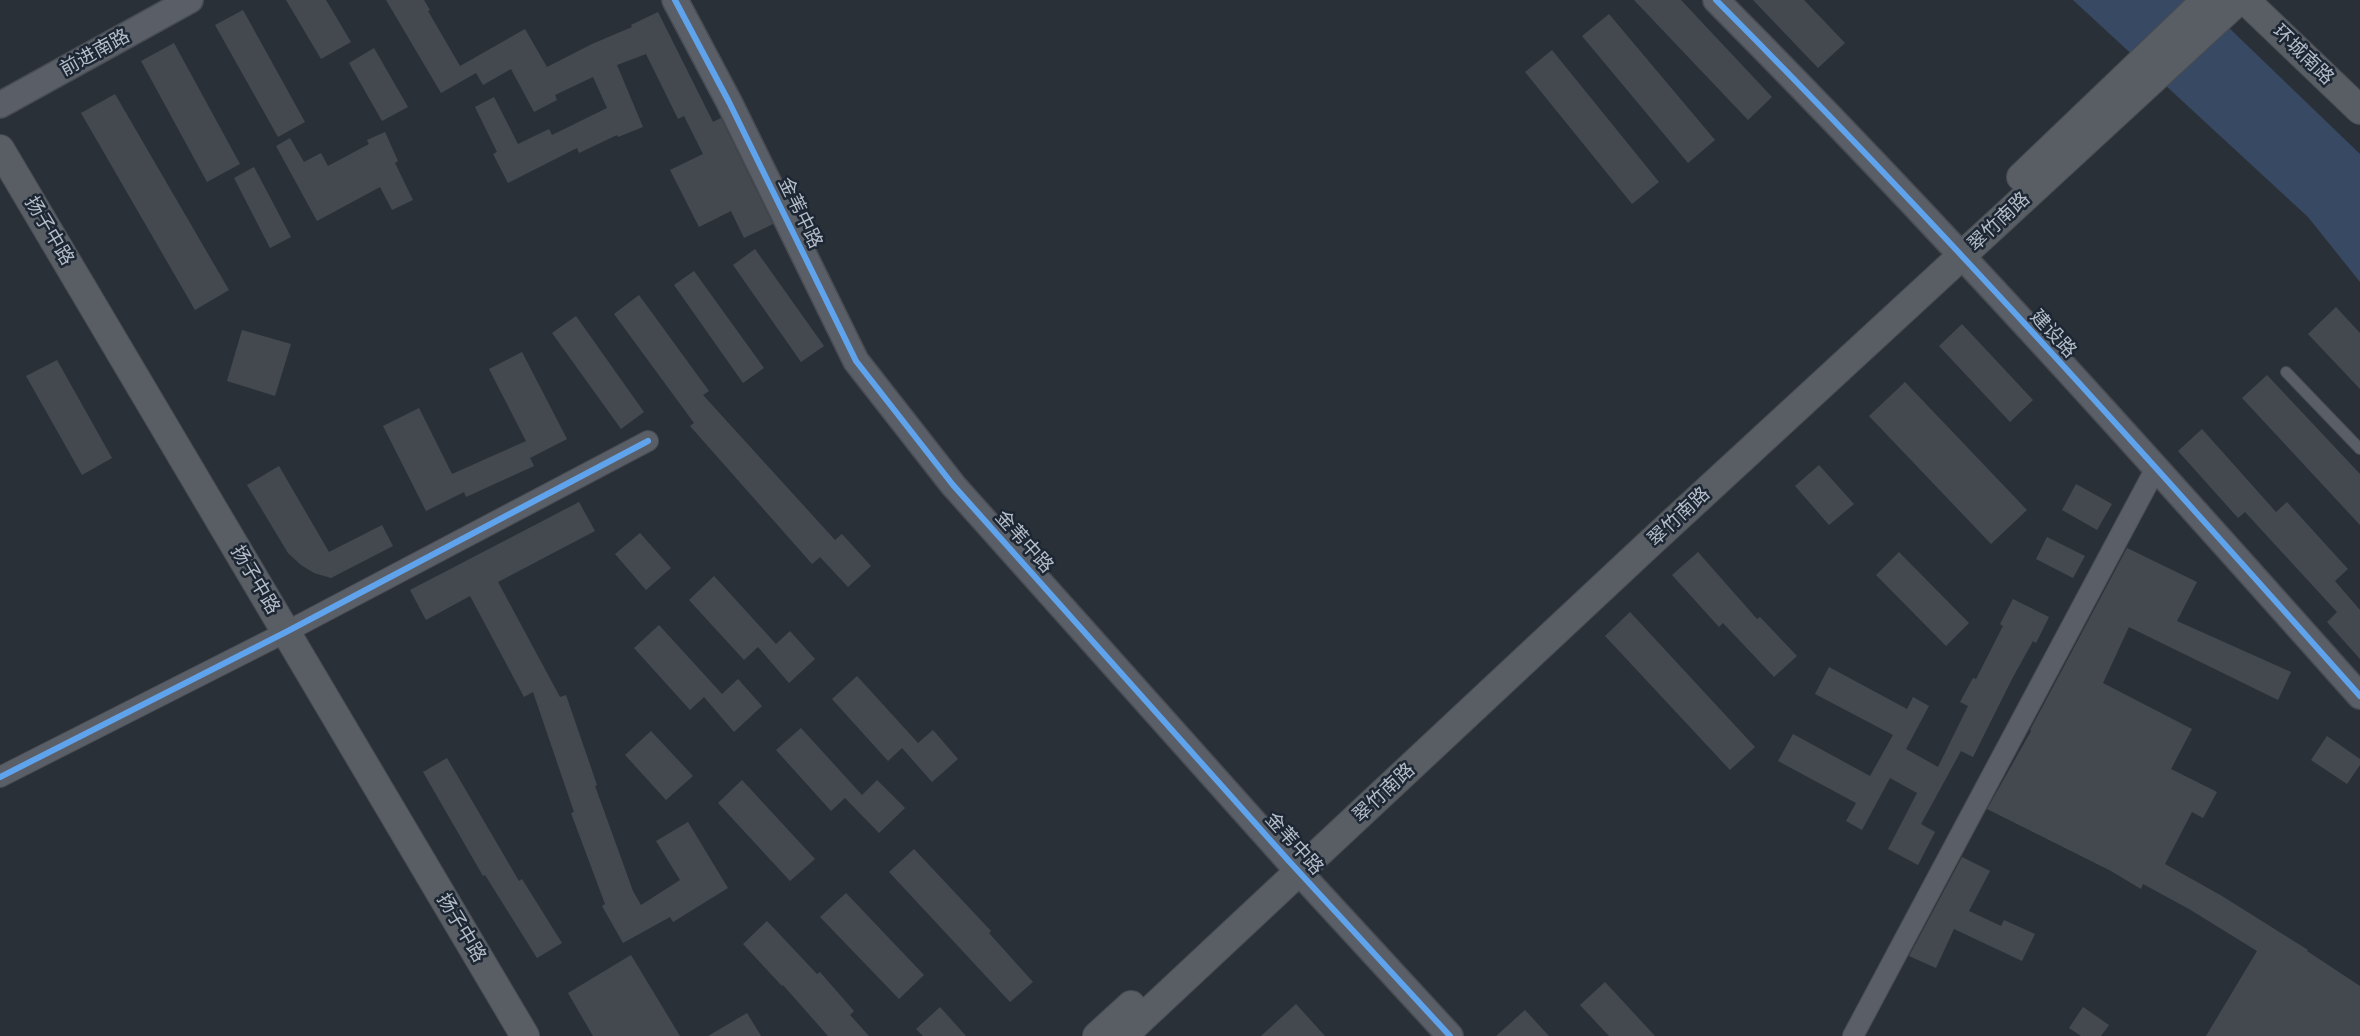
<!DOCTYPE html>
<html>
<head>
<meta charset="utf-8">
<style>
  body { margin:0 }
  canvas { display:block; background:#2a3038 }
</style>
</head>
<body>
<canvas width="2360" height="1036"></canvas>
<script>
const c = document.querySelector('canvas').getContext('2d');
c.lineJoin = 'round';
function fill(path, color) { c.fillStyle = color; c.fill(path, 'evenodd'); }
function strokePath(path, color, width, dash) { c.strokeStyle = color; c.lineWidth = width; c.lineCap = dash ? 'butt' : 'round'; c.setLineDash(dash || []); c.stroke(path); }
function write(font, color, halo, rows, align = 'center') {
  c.font = font + ' Figtree,"Noto Sans SC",sans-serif'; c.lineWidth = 5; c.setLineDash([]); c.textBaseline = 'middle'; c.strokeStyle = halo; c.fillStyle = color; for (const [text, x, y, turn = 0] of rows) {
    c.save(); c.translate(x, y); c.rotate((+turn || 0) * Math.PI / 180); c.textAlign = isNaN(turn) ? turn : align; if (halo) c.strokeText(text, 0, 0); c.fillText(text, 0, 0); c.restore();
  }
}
const water = new Path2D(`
  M 2073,0 L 2200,0 L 2360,154 L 2360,282 L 2308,217 Z`);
const building = new Path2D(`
  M 286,0 L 326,0 L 351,42 L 321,59 Z
  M 386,0 L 424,0 L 430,10 L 428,11 L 460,66 L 525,29 L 547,67 L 592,44 L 632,27 L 631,25 L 658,12 L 713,122 L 721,118 L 773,224 L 744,238 L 731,211 L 699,227 L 670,170 L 703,154 L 684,116 L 678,119 L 646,54 L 617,65 L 643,127 L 618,137 L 617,135 L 579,153 L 577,148 L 508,183 L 493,154 L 497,152 L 475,107 L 494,97 L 518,144 L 549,129 L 552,135 L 607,108 L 593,77 L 555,95 L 557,100 L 534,112 L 511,69 L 483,85 L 476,73 L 441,93 Z
  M 1634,0 L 1681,0 L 1772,97 L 1748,120 Z
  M 1753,0 L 1804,0 L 1845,43 L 1818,68 Z
  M 243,10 L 305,122 L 278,137 L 215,25 Z
  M 1609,14 L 1715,140 L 1688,163 L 1582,36 Z
  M 174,43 L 240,164 L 207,182 L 141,61 Z
  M 374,48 L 408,107 L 382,121 L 349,63 Z
  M 1552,50 L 1659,182 L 1632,204 L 1525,72 Z
  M 115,94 L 229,290 L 195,310 L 81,113 Z
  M 385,132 L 398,161 L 395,163 L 413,200 L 392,210 L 380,187 L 317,221 L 276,146 L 290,138 L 304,162 L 321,153 L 328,166 L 369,144 L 367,140 Z
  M 254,167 L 291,237 L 270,248 L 234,178 Z
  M 755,249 L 824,346 L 801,362 L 733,265 Z
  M 694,271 L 764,368 L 743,383 L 674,285 Z
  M 639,295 L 709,391 L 703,395 L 835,540 L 842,534 L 871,566 L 848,587 L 820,557 L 812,564 L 690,426 L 694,423 L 614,314 Z
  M 2336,307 L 2360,333 L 2360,389 L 2308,334 Z
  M 576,316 L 644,412 L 621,429 L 552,333 Z
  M 1962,324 L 2033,400 L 2010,422 L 1939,346 Z
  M 242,330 L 291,344 L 275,396 L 227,381 Z
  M 522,352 L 567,439 L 530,458 L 534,466 L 466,497 L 464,492 L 426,511 L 383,426 L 419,408 L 452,474 L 526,441 L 489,369 Z
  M 57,360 L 112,458 L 82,475 L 26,376 Z
  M 2267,375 L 2360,474 L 2360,525 L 2242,398 Z
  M 1905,382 L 2027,510 L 1991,544 L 1869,416 Z
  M 2202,429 L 2276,512 L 2287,502 L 2348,569 L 2335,581 L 2360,610 L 2360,659 L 2327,622 L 2337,612 L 2245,512 L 2238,518 L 2178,451 Z
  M 1819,465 L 1854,504 L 1829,525 L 1795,486 Z
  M 279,466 L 329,552 L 382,525 L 393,546 L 331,578 L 314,573 L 301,565 L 288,553 L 247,485 Z
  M 2076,484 L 2112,504 L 2097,530 L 2062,510 Z
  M 579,502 L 595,531 L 498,582 L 560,697 L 566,695 L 597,785 L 595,786 L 633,891 L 641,905 L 680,880 L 656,841 L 688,822 L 728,888 L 673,922 L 670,917 L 623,943 L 602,906 L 605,904 L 571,813 L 574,812 L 533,692 L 524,697 L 470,596 L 426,620 L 410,590 Z
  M 640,533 L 671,568 L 646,590 L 615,554 Z
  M 2047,537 L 2085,556 L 2073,578 L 2036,559 Z
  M 2127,548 L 2197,582 L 2177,621 L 2291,672 L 2278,700 L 2129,627 L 2103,683 L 2192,729 L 2171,769 L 2217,792 L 2203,818 L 2192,812 L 2165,864 L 2222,896 L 2308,950 L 2307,951 L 2360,986 L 2360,1036 L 2206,1036 L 2257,951 L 2189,909 L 2143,884 L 2141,889 L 2111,871 L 1987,809 L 2031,731 L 2030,730 Z
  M 1698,552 L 1757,619 L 1760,617 L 1797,656 L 1774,677 L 1723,623 L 1719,627 L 1672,575 Z
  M 1899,552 L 1969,623 L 1946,646 L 1876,575 Z
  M 714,576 L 776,644 L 790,631 L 815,659 L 789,683 L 758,647 L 744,660 L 689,600 Z
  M 2013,599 L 2049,617 L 2036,643 L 2033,641 L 2012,679 L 1973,757 L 1961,751 L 1921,824 L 1935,832 L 1918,865 L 1888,849 L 1917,793 L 1890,778 L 1862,830 L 1846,821 L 1856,803 L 1778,761 L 1793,734 L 1870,776 L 1893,735 L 1815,694 L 1829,667 L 1907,709 L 1913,697 L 1929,706 L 1906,749 L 1938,767 L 1968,706 L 1960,702 L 1973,678 L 1976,679 L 2003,626 L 2000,624 Z
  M 1630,612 L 1755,747 L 1730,770 L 1605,636 Z
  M 659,625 L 722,694 L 738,679 L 762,706 L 734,732 L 704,697 L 690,710 L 634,648 Z
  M 857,676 L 918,743 L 933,730 L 958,759 L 932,782 L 902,748 L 888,761 L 832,699 Z
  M 801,728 L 862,795 L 877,780 L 905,808 L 879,833 L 845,798 L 831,811 L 776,750 Z
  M 651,731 L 693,776 L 666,800 L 625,755 Z
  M 2327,736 L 2360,759 L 2360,765 L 2347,784 L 2311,760 Z
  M 447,758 L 519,881 L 522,879 L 562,943 L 537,958 L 485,875 L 483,876 L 423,772 Z
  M 742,780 L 815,859 L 790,881 L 718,803 Z
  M 914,849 L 991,931 L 989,933 L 1033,982 L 1010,1002 L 889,872 Z
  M 1962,857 L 1990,871 L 1969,911 L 2001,926 L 2004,920 L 2035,934 L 2022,961 L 1954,929 L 1936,968 L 1909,956 Z
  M 846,893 L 924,975 L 899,999 L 820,917 Z
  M 767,921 L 817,974 L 820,972 L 854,1011 L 850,1015 L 869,1036 L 828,1036 L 783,985 L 782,986 L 743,944 Z
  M 631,955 L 680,1036 L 593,1036 L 568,993 Z
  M 1605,982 L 1655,1036 L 1609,1036 L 1580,1005 Z
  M 1296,1004 L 1325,1036 L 1261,1036 Z
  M 940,1007 L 966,1036 L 923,1036 L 916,1029 Z
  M 2083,1007 L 2109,1025 L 2101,1036 L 2081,1036 L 2069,1028 Z
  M 1525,1010 L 1549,1036 L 1496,1036 Z
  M 747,1013 L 761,1036 L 708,1036 Z`);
const service = new Path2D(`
  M 2286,372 L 2360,449`);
const minor = new Path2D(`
  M 0,777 L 286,632 L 648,441
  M 1853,1036 L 2156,468`);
const tertiary = new Path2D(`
  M 675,0 L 729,102 L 856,361 L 953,485 L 1288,860 L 1450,1036
  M 1716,0 C 1939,224 2150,460 2360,696
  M 0,105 L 190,0`);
const secondary = new Path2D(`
  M 2245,0 L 2360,110
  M 0,149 L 525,1036
  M 2021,177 L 2206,0
  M 1097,1036 L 1131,1005
  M 1123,1036 L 1648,545 L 2239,0`);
const cycleway = new Path2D(`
  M 675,0 L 729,102 L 856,361 L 953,485 L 1288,860 L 1450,1036
  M 1716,0 C 1939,224 2150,460 2360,696
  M 0,777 L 286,632 L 648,441`);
const streetNames = [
  ["前进南路",95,53,-29],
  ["环城南路",2303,55,44],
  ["金苇中路",800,213,64],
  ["翠竹南路",1999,222,-43],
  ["扬子中路",49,231,59],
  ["建设路",2053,334,47],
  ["翠竹南路",1679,517,-43],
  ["金苇中路",1024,542,48],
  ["扬子中路",255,580,59],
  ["翠竹南路",1384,793,-43],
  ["金苇中路",1294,844,48],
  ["扬子中路",461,928,59]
];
fill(water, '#384963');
fill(building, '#444950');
strokePath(service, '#484c53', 12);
strokePath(minor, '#484c53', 22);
strokePath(tertiary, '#484c53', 28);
strokePath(secondary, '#484c53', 30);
strokePath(service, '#5a5e66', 10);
strokePath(minor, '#5a5e66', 20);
strokePath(tertiary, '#5a5e66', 25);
strokePath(secondary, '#595d64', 28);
strokePath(cycleway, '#60a3ed', 6);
write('19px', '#b4bcc9', '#1d2633', streetNames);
</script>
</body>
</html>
